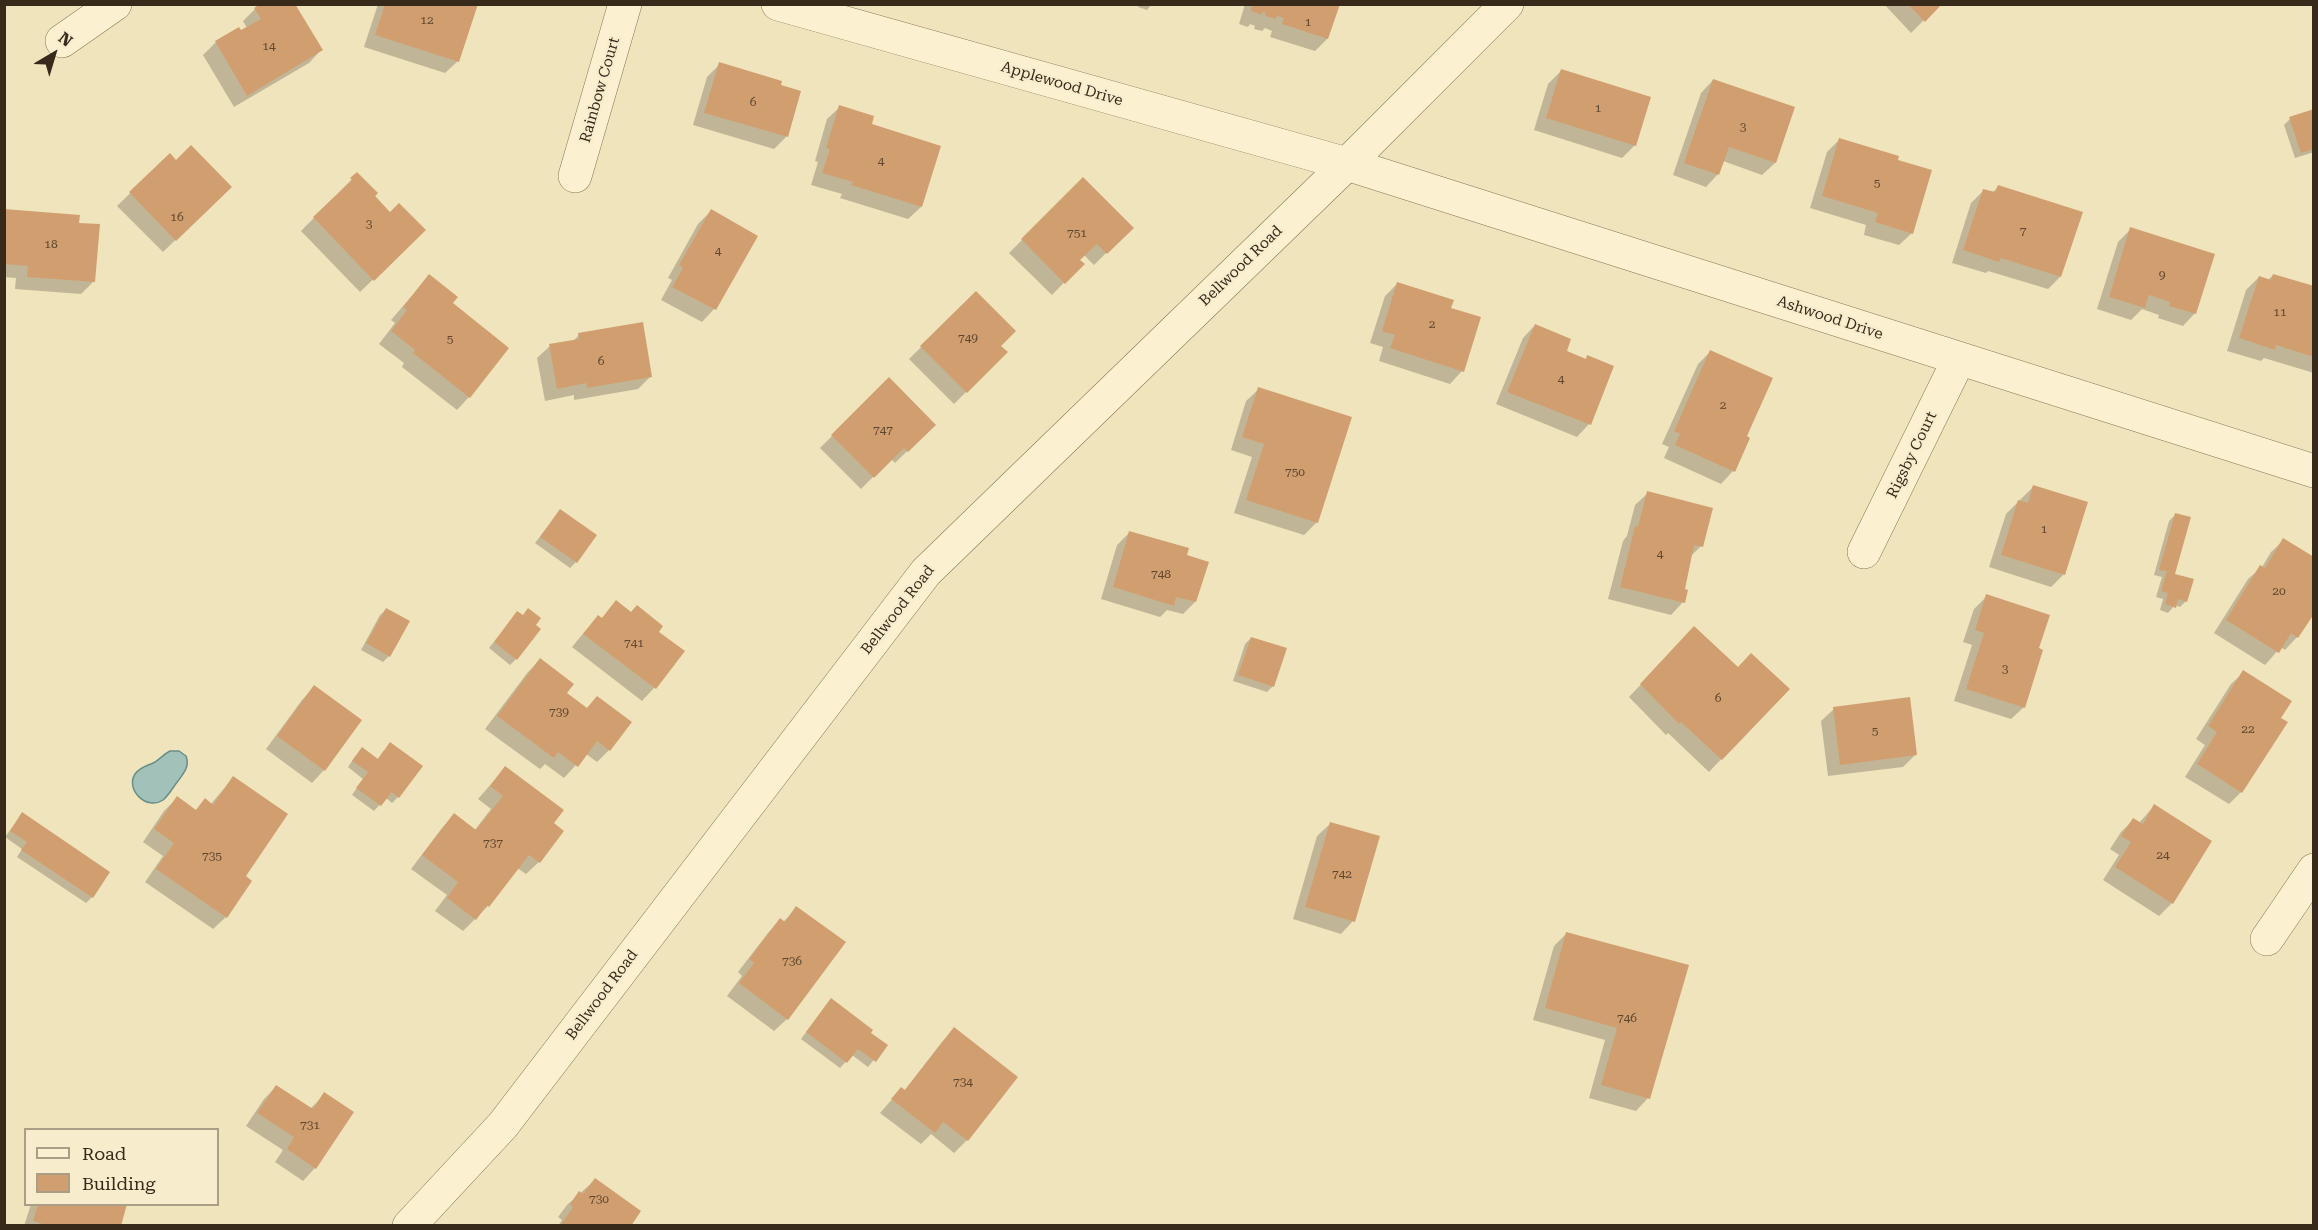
<!DOCTYPE html>
<html>
<head>
<meta charset="utf-8">
<style>
  body { margin:0 }
  #map { position:relative; width:2318px; height:1230px; overflow:hidden; background:#f0e4bd; font-family:"Roboto Serif",serif }
  canvas { display:block }
  .frame { position:absolute; inset:0; border:6px solid #372a1b; pointer-events:none }
  .legend { position:absolute; left:24px; top:1128px; width:195px; height:78px; box-sizing:border-box; background:#f7edcd; border:2px solid #aa9f86; margin:0; padding:8px 10px; list-style:none; font-size:18px; color:#372a1b }
  .legend li { display:flex; align-items:center; gap:12px; height:30px }
  .legend b { width:30px; border:2px solid #aa9f86 }
  .north { position:absolute; left:24px; top:24px; width:60px; height:60px; -webkit-text-stroke:4px #f7edcd; paint-order:stroke; rotate:38deg; font-size:16px; font-weight:700; line-height:24px; text-align:center; color:#372a1b }
  .north::after { content:''; display:block; margin:auto; width:21px; height:27px; background:#372a1b; clip-path:polygon(50% 0,100% 100%,50% 72%,0 100%) }
</style>
</head>
<body>
<div id="map">
<canvas width="2318" height="1230"></canvas>
<div class="frame"></div>
<ul class="legend">
<li><b style="height:8px;background:#fbf0d0"></b>Road</li>
<li><b style="height:16px;background:#d19e70"></b>Building</li>
</ul>
<div class="north">N</div>
</div>
<script>
const c = document.querySelector('canvas').getContext('2d');
c.lineJoin = 'round';
function fill(path, color) { c.fillStyle = color; c.fill(path, 'evenodd'); }
function strokePath(path, color, width, dash) { c.strokeStyle = color; c.lineWidth = width; c.lineCap = dash ? 'butt' : 'round'; c.setLineDash(dash || []); c.stroke(path); }
function write(font, color, halo, rows, align = 'center') {
  c.font = font + ' "Roboto Serif",serif'; c.lineWidth = 4.5; c.setLineDash([]); c.textBaseline = 'middle'; c.strokeStyle = halo; c.fillStyle = color; for (const [text, x, y, turn = 0] of rows) {
    c.save(); c.translate(x, y); c.rotate((+turn || 0) * Math.PI / 180); c.textAlign = isNaN(turn) ? turn : align; if (halo) c.strokeText(text, 0, 0); c.fillText(text, 0, 0); c.restore();
  }
}
const water = new Path2D(`
  M 170,751 L 179,751 L 186,756 C 190,766 184,773 178,781 C 173,787 169,795 163,800 C 147,811 125,790 135,774 C 141,766 148,766 155,762 C 161,758 164,754 170,751 Z`);
const shadow = new Path2D(`
  M 378,4 L 476,4 L 458,61 L 445,73 L 364,47 Z
  M 1139,4 L 1152,4 L 1147,10 L 1138,7 Z
  M 1245,4 L 1338,4 L 1327,39 L 1315,51 L 1270,37 L 1272,31 L 1265,28 L 1262,31 L 1254,29 L 1255,26 L 1250,24 L 1248,27 L 1239,24 Z
  M 1884,4 L 1940,4 L 1911,33 Z
  M 255,9 L 321,50 L 309,63 L 234,107 L 203,55 L 216,42 L 238,29 L 240,33 L 247,28 L 243,21 Z
  M 720,64 L 800,92 L 786,137 L 774,149 L 693,125 L 707,77 Z
  M 1561,71 L 1635,145 L 1622,158 L 1534,130 L 1548,84 Z
  M 1713,80 L 1775,163 L 1762,175 L 1723,161 L 1718,174 L 1706,187 L 1673,175 L 1701,93 Z
  M 840,107 L 870,125 L 921,207 L 908,219 L 840,198 L 842,194 L 811,185 L 818,162 L 815,161 L 827,119 Z
  M 2314,111 L 2314,152 L 2295,158 L 2284,125 L 2290,119 Z
  M 1839,140 L 1912,233 L 1899,245 L 1864,235 L 1866,225 L 1810,208 L 1827,152 Z
  M 169,155 L 176,162 L 230,187 L 163,252 L 117,206 Z
  M 357,174 L 390,214 L 424,230 L 360,292 L 301,231 Z
  M 1083,179 L 1131,228 L 1094,265 L 1084,255 L 1078,260 L 1082,264 L 1052,295 L 1009,253 Z
  M 1998,187 L 2060,277 L 2048,289 L 1988,271 L 1986,273 L 1952,263 L 1971,203 L 1984,190 L 1992,193 Z
  M 4,211 L 77,224 L 93,282 L 81,294 L 15,289 L 16,278 L 4,277 Z
  M 711,211 L 755,237 L 714,309 L 702,322 L 661,300 L 672,280 L 668,278 L 698,224 Z
  M 2131,229 L 2195,313 L 2183,326 L 2158,318 L 2159,315 L 2142,309 L 2131,320 L 2097,309 L 2118,242 Z
  M 2273,275 L 2314,288 L 2314,373 L 2264,358 L 2261,361 L 2227,351 L 2246,290 L 2259,277 L 2268,280 Z
  M 429,276 L 451,304 L 469,397 L 457,410 L 402,367 L 404,363 L 379,344 L 395,323 L 391,320 Z
  M 1398,283 L 1462,371 L 1450,384 L 1379,361 L 1383,347 L 1370,343 L 1385,296 Z
  M 976,293 L 999,346 L 1006,352 L 954,404 L 909,359 Z
  M 1535,325 L 1565,352 L 1585,360 L 1588,357 L 1589,424 L 1577,437 L 1496,404 L 1523,338 Z
  M 579,335 L 651,376 L 638,389 L 574,400 L 574,395 L 545,401 L 537,358 L 550,346 L 572,342 Z
  M 1710,352 L 1745,436 L 1748,438 L 1733,471 L 1721,484 L 1664,458 L 1669,447 L 1662,444 L 1698,364 Z
  M 889,379 L 934,425 L 895,463 L 891,459 L 861,489 L 820,448 Z
  M 1259,389 L 1317,522 L 1304,535 L 1234,513 L 1252,457 L 1231,450 L 1246,401 Z
  M 2034,486 L 2064,574 L 2051,587 L 1989,567 L 2006,514 Z
  M 1648,493 L 1701,546 L 1690,557 L 1683,590 L 1683,602 L 1671,615 L 1608,599 L 1623,541 L 1627,536 L 1635,505 Z
  M 2175,515 L 2173,575 L 2186,601 L 2180,607 L 2175,605 L 2168,613 L 2160,610 L 2163,599 L 2156,597 L 2162,577 L 2154,575 L 2169,521 Z
  M 555,517 L 576,562 L 570,568 L 535,543 Z
  M 1130,532 L 1185,556 L 1195,602 L 1183,614 L 1167,610 L 1160,617 L 1101,599 L 1117,545 Z
  M 2284,540 L 2297,637 L 2285,650 L 2281,647 L 2265,665 L 2214,633 L 2248,579 L 2262,567 L 2271,552 Z
  M 1987,596 L 2037,649 L 2024,707 L 2011,719 L 1954,701 L 1972,645 L 1963,642 L 1974,609 Z
  M 617,602 L 683,651 L 654,688 L 642,701 L 572,647 L 586,630 L 598,617 L 601,619 Z
  M 386,610 L 389,656 L 383,662 L 361,650 L 380,615 Z
  M 517,613 L 516,659 L 510,665 L 489,648 Z
  M 1251,638 L 1273,686 L 1267,692 L 1233,681 L 1245,644 Z
  M 1682,641 L 1737,669 L 1788,689 L 1709,772 L 1668,733 L 1666,735 L 1629,697 Z
  M 540,660 L 565,694 L 586,709 L 597,698 L 609,750 L 597,762 L 586,754 L 564,778 L 545,764 L 540,769 L 485,729 L 528,672 Z
  M 2244,672 L 2279,718 L 2241,792 L 2229,804 L 2185,777 L 2205,745 L 2196,739 L 2231,684 Z
  M 314,687 L 324,770 L 312,783 L 266,749 L 302,700 Z
  M 1834,709 L 1916,754 L 1903,767 L 1828,776 L 1821,721 Z
  M 384,750 L 398,797 L 392,803 L 386,798 L 374,811 L 352,795 L 363,779 L 348,767 L 356,755 L 377,760 Z
  M 505,768 L 552,823 L 539,862 L 526,874 L 517,868 L 488,906 L 463,931 L 435,911 L 447,895 L 411,869 L 442,828 L 454,815 L 474,831 L 491,809 L 478,799 Z
  M 233,778 L 244,877 L 226,917 L 213,929 L 145,882 L 163,856 L 143,842 L 164,811 L 177,798 L 195,811 L 205,800 L 210,805 Z
  M 2154,806 L 2210,842 L 2172,903 L 2159,916 L 2103,880 L 2119,855 L 2110,849 L 2121,832 L 2133,820 L 2139,823 Z
  M 22,814 L 92,897 L 86,903 L 17,857 L 22,849 L 5,837 Z
  M 1330,824 L 1353,921 L 1341,934 L 1293,919 L 1317,836 Z
  M 797,908 L 787,1019 L 774,1031 L 727,996 L 742,976 L 738,972 L 768,933 L 780,920 L 783,922 Z
  M 1567,933 L 1687,966 L 1648,1098 L 1636,1111 L 1589,1098 L 1605,1040 L 1533,1020 L 1554,946 Z
  M 826,1006 L 886,1045 L 868,1067 L 852,1055 L 840,1068 L 801,1039 Z
  M 954,1029 L 967,1140 L 954,1153 L 931,1134 L 921,1144 L 880,1113 L 901,1089 L 904,1091 L 942,1042 Z
  M 276,1087 L 310,1109 L 325,1094 L 315,1168 L 303,1181 L 275,1162 L 283,1150 L 246,1126 L 264,1099 Z
  M 595,1180 L 629,1226 L 558,1226 L 562,1220 L 558,1217 L 567,1205 Z
  M 31,1204 L 126,1204 L 119,1226 L 24,1226 Z`);
const building = new Path2D(`
  M 260,4 L 295,4 L 323,50 L 247,96 L 215,41 L 239,27 L 241,30 L 261,19 L 254,8 Z
  M 385,4 L 478,4 L 459,62 L 375,35 Z
  M 1252,4 L 1340,4 L 1328,39 L 1282,24 L 1284,18 L 1277,16 L 1276,19 L 1265,16 L 1266,13 L 1262,12 L 1262,15 L 1251,11 Z
  M 1908,4 L 1942,4 L 1925,22 Z
  M 719,62 L 782,81 L 781,85 L 801,91 L 788,137 L 704,113 Z
  M 1561,69 L 1651,97 L 1636,146 L 1546,118 Z
  M 1713,79 L 1795,107 L 1776,163 L 1729,147 L 1719,175 L 1684,163 Z
  M 839,105 L 874,116 L 872,124 L 941,146 L 922,207 L 851,185 L 853,182 L 822,173 L 830,149 L 826,148 Z
  M 2314,109 L 2314,149 L 2301,153 L 2289,117 Z
  M 1839,138 L 1899,156 L 1898,160 L 1932,170 L 1913,234 L 1875,222 L 1878,213 L 1822,196 Z
  M 191,145 L 232,187 L 176,241 L 129,192 L 170,153 L 176,160 Z
  M 357,172 L 378,193 L 375,196 L 390,212 L 399,203 L 426,230 L 374,281 L 313,217 L 352,180 L 350,178 Z
  M 1083,177 L 1134,228 L 1107,254 L 1097,244 L 1080,260 L 1085,264 L 1065,284 L 1021,239 Z
  M 1998,185 L 2083,212 L 2061,277 L 2001,258 L 1999,262 L 1963,250 L 1983,189 L 1995,192 Z
  M 4,209 L 80,215 L 79,223 L 100,224 L 95,282 L 27,277 L 28,266 L 4,264 Z
  M 711,209 L 758,236 L 716,310 L 672,287 L 683,268 L 679,265 Z
  M 2130,227 L 2215,254 L 2196,314 L 2169,306 L 2170,302 L 2149,295 L 2145,308 L 2109,297 Z
  M 429,274 L 458,297 L 453,303 L 509,348 L 470,398 L 413,353 L 415,350 L 391,331 L 407,310 L 403,307 Z
  M 2273,274 L 2314,286 L 2314,357 L 2276,345 L 2275,350 L 2239,338 L 2259,276 L 2271,280 Z
  M 1397,282 L 1454,300 L 1451,308 L 1481,317 L 1464,372 L 1390,348 L 1395,335 L 1382,331 Z
  M 976,291 L 1016,331 L 1001,346 L 1008,352 L 967,393 L 920,346 Z
  M 643,322 L 652,377 L 587,388 L 586,383 L 557,389 L 549,344 L 579,339 L 578,333 Z
  M 1535,324 L 1571,339 L 1567,351 L 1586,359 L 1587,355 L 1614,366 L 1591,425 L 1507,392 Z
  M 1710,350 L 1773,378 L 1747,436 L 1750,438 L 1735,472 L 1675,445 L 1680,434 L 1674,431 Z
  M 889,377 L 936,425 L 908,452 L 904,448 L 874,478 L 831,435 Z
  M 1258,387 L 1352,417 L 1318,523 L 1246,500 L 1264,444 L 1242,437 Z
  M 2033,485 L 2088,502 L 2065,575 L 2001,555 L 2018,500 L 2028,503 Z
  M 1647,491 L 1713,508 L 1703,547 L 1694,545 L 1685,589 L 1688,590 L 1685,603 L 1620,587 L 1635,526 L 1638,527 Z
  M 560,509 L 597,535 L 577,563 L 540,537 Z
  M 2175,513 L 2191,517 L 2175,574 L 2194,579 L 2187,602 L 2178,599 L 2176,608 L 2165,604 L 2168,593 L 2161,591 L 2167,571 L 2159,570 Z
  M 1129,531 L 1189,548 L 1187,555 L 1209,562 L 1196,602 L 1176,597 L 1174,606 L 1113,587 Z
  M 2283,538 L 2314,557 L 2314,614 L 2298,638 L 2291,633 L 2279,653 L 2226,620 L 2260,565 L 2265,568 Z
  M 1986,594 L 2050,615 L 2039,648 L 2043,650 L 2025,708 L 1966,689 L 1984,633 L 1975,630 Z
  M 616,600 L 631,612 L 637,605 L 663,626 L 659,632 L 685,651 L 656,689 L 583,634 L 598,615 L 602,618 Z
  M 386,608 L 410,621 L 390,657 L 366,643 Z
  M 528,608 L 541,618 L 536,625 L 541,629 L 517,660 L 494,642 L 517,611 L 523,615 Z
  M 1694,626 L 1738,667 L 1751,653 L 1790,689 L 1722,760 L 1681,722 L 1679,724 L 1640,684 Z
  M 1251,637 L 1287,648 L 1274,687 L 1238,675 Z
  M 540,658 L 574,684 L 567,693 L 587,708 L 597,696 L 632,722 L 610,751 L 597,741 L 578,767 L 558,752 L 554,758 L 497,716 Z
  M 2243,670 L 2292,701 L 2281,718 L 2288,722 L 2242,793 L 2197,764 L 2217,732 L 2208,726 Z
  M 314,685 L 362,720 L 325,771 L 277,736 Z
  M 1910,697 L 1917,755 L 1840,765 L 1833,707 Z
  M 390,742 L 423,766 L 399,798 L 392,792 L 381,806 L 356,788 L 368,772 L 352,761 L 362,747 L 378,759 Z
  M 505,766 L 564,810 L 554,823 L 564,831 L 540,863 L 529,855 L 489,907 L 487,905 L 476,920 L 447,898 L 458,882 L 422,855 L 454,813 L 476,830 L 503,796 L 490,786 Z
  M 233,776 L 288,814 L 246,876 L 252,881 L 227,918 L 156,869 L 174,843 L 154,829 L 177,796 L 196,810 L 205,798 L 213,805 Z
  M 2154,804 L 2212,841 L 2173,904 L 2115,867 L 2131,842 L 2121,836 L 2133,818 L 2143,824 Z
  M 22,812 L 110,872 L 93,898 L 21,850 L 27,842 L 10,831 Z
  M 1330,822 L 1380,836 L 1355,922 L 1305,907 Z
  M 796,906 L 846,942 L 788,1020 L 739,983 L 754,963 L 749,959 L 780,918 L 785,922 Z
  M 1566,932 L 1689,965 L 1650,1099 L 1601,1085 L 1617,1028 L 1545,1008 Z
  M 831,998 L 873,1030 L 871,1033 L 888,1045 L 876,1062 L 858,1049 L 847,1063 L 806,1032 Z
  M 954,1027 L 1018,1077 L 968,1141 L 943,1122 L 935,1133 L 891,1099 L 901,1087 L 905,1090 Z
  M 276,1085 L 313,1109 L 324,1092 L 354,1112 L 316,1169 L 287,1149 L 294,1137 L 257,1113 Z
  M 595,1178 L 641,1211 L 631,1226 L 560,1226 L 573,1207 L 570,1204 L 579,1191 L 583,1194 Z
  M 38,1204 L 127,1204 L 121,1226 L 49,1226 L 33,1221 Z`);
const minor = new Path2D(`
  M 778,4 L 1347,164 L 2314,471
  M 62,41 L 115,4
  M 575,176 L 625,4
  M 1864,552 L 1959,359
  M 2267,939 L 2314,870
  M 409,1226 L 503,1125 L 926,572 L 1347,164 L 1507,4`);
const numberNames = [
  ["12",427,20],
  ["1",1308,22],
  ["14",269,46],
  ["6",753,102],
  ["1",1598,108],
  ["3",1743,127],
  ["4",881,161],
  ["5",1877,183],
  ["16",177,217],
  ["3",369,224],
  ["7",2023,231],
  ["751",1077,233],
  ["18",51,244],
  ["4",718,251],
  ["9",2162,275],
  ["11",2280,312],
  ["2",1432,324],
  ["749",968,338],
  ["5",450,339],
  ["6",601,361],
  ["4",1561,379],
  ["2",1723,405],
  ["747",883,430],
  ["750",1295,472],
  ["1",2044,529],
  ["4",1660,554],
  ["748",1161,574],
  ["20",2279,591],
  ["741",634,643],
  ["3",2005,669],
  ["6",1718,698],
  ["739",559,712],
  ["22",2248,729],
  ["5",1875,731],
  ["737",493,843],
  ["24",2163,855],
  ["735",212,856],
  ["742",1342,874],
  ["736",792,961],
  ["746",1627,1018],
  ["734",963,1082],
  ["731",310,1125],
  ["730",599,1199]
];
const streetNames = [
  ["Applewood Drive",1062,84,16],
  ["Rainbow Court",600,90,-74],
  ["Bellwood Road",1241,266,-44],
  ["Ashwood Drive",1830,318,18],
  ["Rigsby Court",1912,455,-64],
  ["Bellwood Road",898,610,-52],
  ["Bellwood Road",602,995,-53]
];
fill(water, '#a1c1b9');
strokePath(water, '#688f88', 1.5);
fill(shadow, '#0003');
fill(building, '#d19e70');
strokePath(minor, '#897455', 34);
strokePath(minor, '#fbf0d0', 33);
write('12px', '#5e4730', null, numberNames);
write('15px', '#372a1b', '#f7edcd', streetNames);
</script>
</body>
</html>
